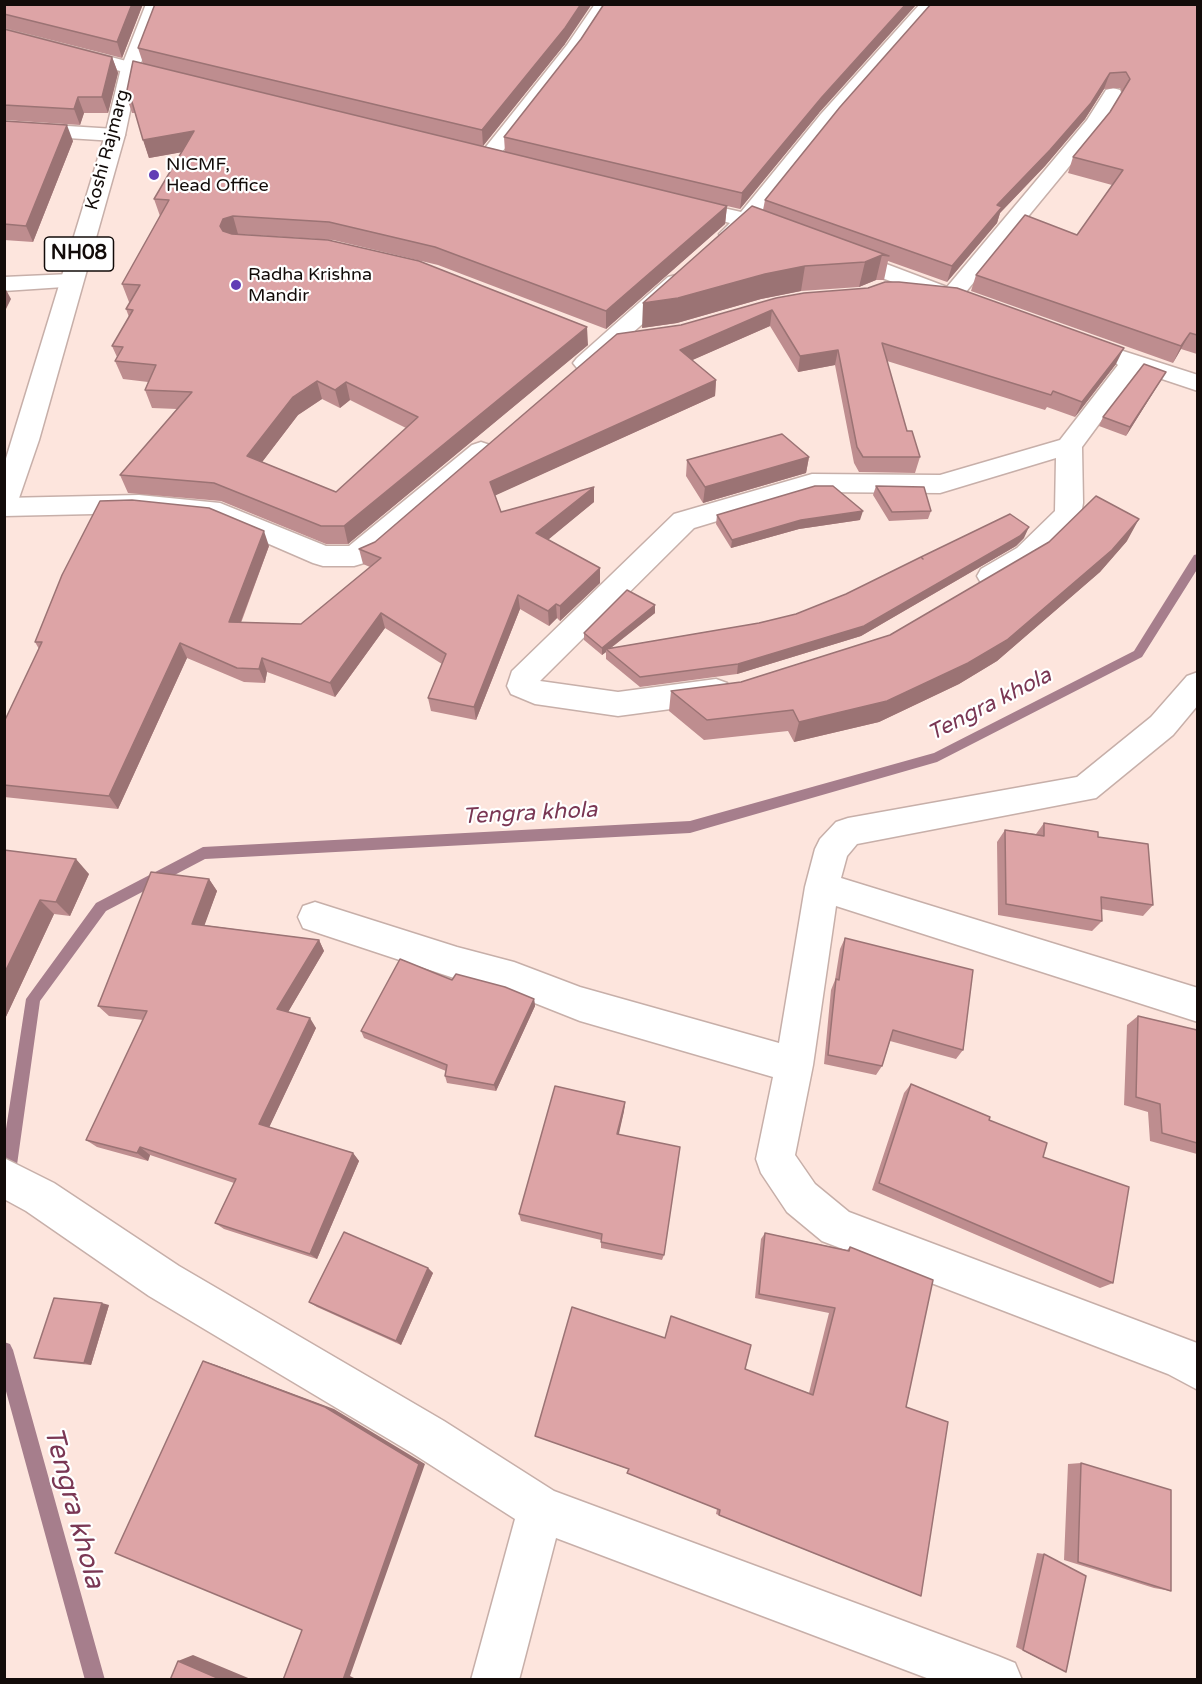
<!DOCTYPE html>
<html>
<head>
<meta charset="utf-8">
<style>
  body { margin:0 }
  #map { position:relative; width:1202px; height:1684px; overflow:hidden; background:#fde5dd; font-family:"Varela Round",sans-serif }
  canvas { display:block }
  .frame { position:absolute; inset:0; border:6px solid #120b09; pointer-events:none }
</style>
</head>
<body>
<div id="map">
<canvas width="1202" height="1684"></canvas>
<div class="frame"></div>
</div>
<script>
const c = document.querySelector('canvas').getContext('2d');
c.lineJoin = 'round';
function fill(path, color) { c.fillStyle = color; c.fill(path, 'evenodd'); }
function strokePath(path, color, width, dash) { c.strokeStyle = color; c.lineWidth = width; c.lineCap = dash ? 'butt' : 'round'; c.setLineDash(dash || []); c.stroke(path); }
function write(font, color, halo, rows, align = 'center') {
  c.font = font + ' "Varela Round",sans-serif'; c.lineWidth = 4.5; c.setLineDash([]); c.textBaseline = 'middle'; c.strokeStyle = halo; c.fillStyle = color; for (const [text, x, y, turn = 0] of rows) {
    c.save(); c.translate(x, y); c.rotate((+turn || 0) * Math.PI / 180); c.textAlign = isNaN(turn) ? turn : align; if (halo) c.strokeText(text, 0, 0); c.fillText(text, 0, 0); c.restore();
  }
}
const stream = new Path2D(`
  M 1198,554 L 1198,568 L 1142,657 L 937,762 L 690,833 L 205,859 L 106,911 L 40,1001 L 15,1179 L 13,1185 L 4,1186 L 4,1142 L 26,999 L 96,903 L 203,847 L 690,821 L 934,753 L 1134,651 L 1194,555 Z
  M 4,1342 L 10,1344 L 13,1350 L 105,1680 L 85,1680 L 4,1384 Z`);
const minor = new Path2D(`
  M 595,4 L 612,4 L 579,53 L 495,161 L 481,161 L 478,157 L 481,153 L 567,45 Z
  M 920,4 L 938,4 L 835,122 L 759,218 L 789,228 L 792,233 L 789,238 L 781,239 L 749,228 C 740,237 735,242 722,239 L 719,234 L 730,223 L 677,209 L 673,205 L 677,201 L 684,199 L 741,212 L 821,114 Z
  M 4,29 L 172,73 L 174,77 L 172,81 L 165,83 L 4,40 Z
  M 1113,88 L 1120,90 L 1122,94 L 1105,123 L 965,293 L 973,300 L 970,305 L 962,307 L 923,298 L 920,292 L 836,261 L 833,256 L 836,251 L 844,249 L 852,251 L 947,287 L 1087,120 L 1106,90 Z
  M 4,122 L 115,129 L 122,131 L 125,135 L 122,139 L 115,141 L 4,134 Z
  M 71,274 L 79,276 L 82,281 L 79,286 L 4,291 L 4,277 Z
  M 676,275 L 684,277 L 687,282 L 684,287 L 593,368 L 585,370 L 577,368 L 573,363 L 577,358 L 668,277 Z
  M 1123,351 L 1198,375 L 1198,391 L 1138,371 L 1082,447 L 1083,503 L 1081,515 L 1077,522 C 1057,542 1013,593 981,583 L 977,576 L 981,569 L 1017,548 L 1055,511 L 1056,458 L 940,493 L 813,492 L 694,528 L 540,681 L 618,692 L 716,679 L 727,683 L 731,691 L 727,699 L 716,703 L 618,716 L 535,704 L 511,694 L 507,686 L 512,671 L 674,514 L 812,474 L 940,475 L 1060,440 L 1118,365 L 1111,358 L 1115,353 Z
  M 481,442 L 490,445 L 494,451 L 490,457 L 377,555 L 364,563 L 354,566 L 323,566 L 313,563 L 216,521 L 139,513 L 4,516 L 4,498 L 139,495 L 220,503 L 326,546 L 349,546 L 472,445 Z
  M 1198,672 L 1198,705 L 1173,735 L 1096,798 L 857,844 L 847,856 L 841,878 L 1198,988 L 1198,1022 L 836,906 L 813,1065 L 795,1155 L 815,1184 L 849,1212 L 1197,1343 L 1198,1390 L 1168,1374 L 822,1241 L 787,1212 L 761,1173 L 756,1159 L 773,1077 L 580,1021 L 512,994 L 457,979 L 315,932 L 303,928 L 298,917 L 303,906 L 315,902 L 457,947 L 514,962 L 580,987 L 779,1043 L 805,887 L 815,849 L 820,839 L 836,822 L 848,818 L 1077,777 L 1151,717 L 1187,676 Z
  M 4,1158 L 54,1183 L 179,1266 L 444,1421 L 554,1491 L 998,1656 L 1015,1663 L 1022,1680 L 932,1680 L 556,1538 L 519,1680 L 471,1680 L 515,1519 L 412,1453 L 149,1296 L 26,1211 L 4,1199 Z`);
const primary = new Path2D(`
  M 146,4 L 163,4 L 139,68 L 125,135 L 39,440 L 17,504 L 13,511 L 4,513 L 4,465 L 105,135 L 121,68 Z`);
const wall = new Path2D(`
  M 4,4 L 143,4 L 122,58 L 4,28 Z
  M 1197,4 L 1197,354 L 1181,349 L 1173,363 L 971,291 L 976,275 L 1077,235 L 1112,185 L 1068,173 L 1073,157 L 1110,112 L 1122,92 L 1120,88 L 1104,89 L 1085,119 L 1045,166 L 1000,213 L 997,223 L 947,282 L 888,261 L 884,280 L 876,280 L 859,287 L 801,291 L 761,299 L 677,323 L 642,328 L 763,210 L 765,200 Z
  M 4,29 L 112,57 L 118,73 L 108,113 L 84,113 L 80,125 L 4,120 Z
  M 565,44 L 483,146 L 505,152 L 504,137 L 819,113 L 740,209 L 727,206 L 725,224 L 606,329 L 438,265 L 333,240 L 236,234 L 588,345 L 348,544 L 326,544 L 221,501 L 128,493 L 120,475 L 177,409 L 152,408 L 145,390 L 148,382 L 123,379 L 115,361 L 117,357 L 112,346 L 129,317 L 126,309 L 130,302 L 129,302 L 122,284 L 160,216 L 154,199 L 182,152 L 149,158 L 135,113 L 132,113 L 126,95 L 143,63 L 138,48 ZM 322,399 L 340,408 L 350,400 L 406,428 L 336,492 L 262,462 L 298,415 Z
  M 4,121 L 73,141 L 33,242 L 4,240 Z
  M 776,298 L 1116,364 L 1075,417 L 1047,407 L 1045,410 L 887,361 L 907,431 L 920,457 L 915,473 L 859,472 L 854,463 L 835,365 L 798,372 L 770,326 L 692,360 L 716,380 L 715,396 L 495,495 L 501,512 L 594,487 L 594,502 L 547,540 L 600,568 L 600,583 L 560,621 L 557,618 L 549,626 L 520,609 L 476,720 L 431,711 L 428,698 L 442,664 L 385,628 L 335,697 L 267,672 L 265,683 L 244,682 L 187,658 L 118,809 L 4,797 L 4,722 L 39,649 L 35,642 L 269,546 L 241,623 L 301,624 L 370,567 L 363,564 L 359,549 L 375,542 L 681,325 Z
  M 1161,380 L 1126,436 L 1099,426 L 1103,417 Z
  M 809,457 L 806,473 L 703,503 L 686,476 L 687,460 Z
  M 876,486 L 931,511 L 928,519 L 889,521 L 873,495 Z
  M 717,515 L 860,520 L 799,529 L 731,548 L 716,524 Z
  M 1024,538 L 1016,546 L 861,636 L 737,674 L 640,687 L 606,659 L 606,652 L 602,655 L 584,640 L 584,633 L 655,605 L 655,613 L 611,648 L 759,623 L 796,614 Z
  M 1127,541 L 1100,572 L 997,661 L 959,684 L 879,722 L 794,742 L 788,731 L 704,740 L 669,711 L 671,691 L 741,682 L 890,635 Z
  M 1044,823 L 1098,837 L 1153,905 L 1143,916 L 1101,909 L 1102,921 L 1092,931 L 998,915 L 997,842 L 1005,830 L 1036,834 Z
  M 4,850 L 89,874 L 70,916 L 54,914 L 4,1021 Z
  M 209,879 L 217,891 L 204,925 L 319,940 L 324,951 L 288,1012 L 316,1028 L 269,1127 L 353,1153 L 359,1161 L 317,1259 L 224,1229 L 215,1223 L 234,1183 L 150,1155 L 148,1161 L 97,1147 L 86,1140 L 143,1020 L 109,1016 L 98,1006 Z
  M 845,938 L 963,1050 L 956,1059 L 890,1041 L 882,1066 L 876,1075 L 824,1064 L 831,990 L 835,980 L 840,949 Z
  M 452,980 L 534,999 L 535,1006 L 496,1091 L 447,1083 L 445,1076 L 446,1071 L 364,1038 L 361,1031 Z
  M 1138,1016 L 1197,1039 L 1197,1154 L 1150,1141 L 1148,1112 L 1124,1105 L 1127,1025 Z
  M 911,1084 L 989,1120 L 1113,1283 L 1100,1288 L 872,1190 L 904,1093 Z
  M 625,1102 L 624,1111 L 618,1135 L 664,1255 L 662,1260 L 601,1248 L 601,1240 L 521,1221 L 519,1214 Z
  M 765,1233 L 847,1250 L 850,1247 L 906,1407 L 921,1596 L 716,1514 L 717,1509 L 627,1473 L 628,1469 L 535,1436 L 665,1338 L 671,1316 L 745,1369 L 809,1393 L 829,1313 L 755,1298 L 761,1239 Z
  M 428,1268 L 433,1273 L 401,1345 L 317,1307 L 309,1302 Z
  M 109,1305 L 91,1365 L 42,1360 L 34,1358 Z
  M 1081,1463 L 1171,1591 L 1154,1588 L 1064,1560 L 1068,1464 Z
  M 1037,1553 L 1044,1554 L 1066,1672 L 1016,1647 Z`);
const shadedWall = new Path2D(`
  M 132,4 L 143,4 L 122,58 L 117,42 Z
  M 581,4 L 592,4 L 565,44 L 483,146 L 482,130 Z
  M 906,4 L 917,4 L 819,113 L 740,209 L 742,193 L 822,97 Z
  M 112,57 L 118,73 L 108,113 L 102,97 Z
  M 1110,73 L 1104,89 L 1085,119 L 1045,166 L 1000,213 L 997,223 L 947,282 L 952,266 L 997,205 Z
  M 78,97 L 84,113 L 80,125 L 74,109 Z
  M 67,125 L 73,141 L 33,242 L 26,226 Z
  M 194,131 L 200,149 L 149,158 L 143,140 Z
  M 727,206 L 725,224 L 606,329 L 606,311 Z
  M 233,216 L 238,234 L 228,237 L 225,244 L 220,226 L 223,219 Z
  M 882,255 L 876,280 L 859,287 L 865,262 Z
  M 805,266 L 801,291 L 761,299 L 677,323 L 642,328 L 643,303 L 765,274 Z
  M 4,286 L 11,299 L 4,313 Z
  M 772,310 L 770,326 L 679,366 L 680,350 Z
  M 587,327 L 588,345 L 348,544 L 344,526 Z
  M 1190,333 L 1181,349 L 1173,363 L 1181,346 Z
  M 1124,348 L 1116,364 L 1075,417 L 1082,402 Z
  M 838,350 L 835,365 L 798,372 L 800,356 Z
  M 1166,372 L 1126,436 L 1130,427 Z
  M 716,380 L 715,396 L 492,497 L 490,482 Z
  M 317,381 L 322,399 L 298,415 L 253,474 L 247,456 L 293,397 Z
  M 346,382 L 350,400 L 340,408 L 335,390 Z
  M 809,457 L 806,473 L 703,503 L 705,487 Z
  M 594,487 L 594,502 L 537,549 L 536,533 Z
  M 863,511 L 860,520 L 799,529 L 731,548 L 732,540 L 801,520 Z
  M 1139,519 L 1127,541 L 1100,572 L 997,661 L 959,684 L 879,722 L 794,742 L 799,722 Z
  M 1029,527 L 1024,538 L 1016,546 L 861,636 L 737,674 L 738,664 Z
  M 264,531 L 269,546 L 235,637 L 229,622 Z
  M 600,568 L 600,583 L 560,621 L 560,606 Z
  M 518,595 L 520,609 L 476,720 L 474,707 Z
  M 556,604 L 557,618 L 549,626 L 548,611 Z
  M 655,605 L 655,613 L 608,650 L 606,649 L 606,652 L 602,655 L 602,648 Z
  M 381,613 L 385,628 L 335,697 L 330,683 Z
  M 180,643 L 187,658 L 118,809 L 109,796 Z
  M 262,658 L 267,672 L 265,683 L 259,669 Z
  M 76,859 L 89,874 L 70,916 L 56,902 Z
  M 209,879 L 217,891 L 201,935 L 192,924 Z
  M 40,900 L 54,914 L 4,1021 L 4,974 Z
  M 319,940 L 324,951 L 284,1019 L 277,1009 Z
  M 534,999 L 535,1006 L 496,1091 L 494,1085 Z
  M 310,1018 L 316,1028 L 267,1132 L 259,1124 Z
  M 625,1102 L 624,1111 L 617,1143 L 617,1134 Z
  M 140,1147 L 150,1155 L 148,1161 L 137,1153 Z
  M 353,1153 L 359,1161 L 317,1259 L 310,1254 Z
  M 428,1268 L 433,1273 L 401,1345 L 396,1341 Z
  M 102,1303 L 109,1305 L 91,1365 L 84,1363 Z
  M 203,1361 L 216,1365 L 334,1409 L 425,1464 L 350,1676 L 358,1680 L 343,1680 Z
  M 193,1655 L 253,1680 L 222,1680 L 178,1661 Z`);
const building = new Path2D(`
  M 4,4 L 132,4 L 117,42 L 4,14 Z
  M 155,4 L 581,4 L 565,28 L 482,130 L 138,48 Z
  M 604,4 L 906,4 L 822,97 L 742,193 L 504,137 L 581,39 Z
  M 931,4 L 1197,4 L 1197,335 L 1190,333 L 1181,346 L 976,275 L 1025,215 L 1077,235 L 1123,170 L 1073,157 L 1110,112 L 1130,79 L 1126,72 L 1110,73 L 1091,103 L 1050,150 L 997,205 L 1002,207 L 952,266 L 765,200 L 840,107 Z
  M 4,29 L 112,57 L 102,97 L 78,97 L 74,109 L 4,105 Z
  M 133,61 L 727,206 L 606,311 L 435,247 L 329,222 L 233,216 L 223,219 L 220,226 L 223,231 L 232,234 L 328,240 L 419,261 L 587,327 L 344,526 L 321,526 L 214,483 L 120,475 L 192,392 L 145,390 L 156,365 L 115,361 L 123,347 L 112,346 L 133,310 L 126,309 L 140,285 L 122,284 L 169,200 L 154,199 L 194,131 L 143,140 L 130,95 L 126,95 ZM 317,381 L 335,390 L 346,382 L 418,417 L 336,492 L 247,456 L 293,397 Z
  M 4,121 L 67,125 L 26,226 L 4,224 Z
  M 752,206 L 889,256 L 882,255 L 865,262 L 805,266 L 765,274 L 678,298 L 643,303 Z
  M 885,282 L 899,282 L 957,288 L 1124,348 L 1082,402 L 1053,391 L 1051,395 L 882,343 L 907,431 L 912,431 L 920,457 L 863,457 L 857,447 L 838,350 L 800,356 L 772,310 L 680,350 L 716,380 L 490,482 L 501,512 L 594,487 L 536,533 L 600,568 L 560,606 L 556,604 L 548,611 L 518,595 L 474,707 L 428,698 L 446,654 L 381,613 L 330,683 L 262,658 L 259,669 L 237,668 L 180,643 L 109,796 L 4,785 L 4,722 L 42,642 L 35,642 L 62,575 L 100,501 L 132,500 L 209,508 L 264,531 L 229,622 L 301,624 L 381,558 L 359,549 L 375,542 L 617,334 L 681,325 L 776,298 L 804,293 L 868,288 Z
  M 1144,364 L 1166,372 L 1130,427 L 1103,417 Z
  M 782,434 L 809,457 L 705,487 L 687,460 Z
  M 815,486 L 833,486 L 863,511 L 801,520 L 732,540 L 717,515 Z
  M 876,486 L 924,487 L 931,511 L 892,512 Z
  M 1096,496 L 1139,519 L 1112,550 L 1007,640 L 968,663 L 887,701 L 799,722 L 793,710 L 707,720 L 671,691 L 741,682 L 890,635 L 1049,542 Z
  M 1010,514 L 1029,527 L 1020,536 L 864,626 L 738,664 L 640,677 L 606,649 L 759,623 L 796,614 L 846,594 L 921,557 L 923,559 L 921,557 Z
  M 627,590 L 655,605 L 602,648 L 584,633 Z
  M 1044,823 L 1098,832 L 1098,837 L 1148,844 L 1153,905 L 1101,897 L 1102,921 L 1006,904 L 1005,830 L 1044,836 Z
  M 4,850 L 76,859 L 56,902 L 40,900 L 4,974 Z
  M 151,872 L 209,879 L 192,924 L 319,940 L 277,1009 L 310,1018 L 259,1124 L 353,1153 L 310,1254 L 215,1223 L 236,1179 L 140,1147 L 137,1153 L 86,1140 L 147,1011 L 98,1006 Z
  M 845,938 L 973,970 L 963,1050 L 893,1030 L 882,1066 L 828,1055 L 836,979 L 839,980 Z
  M 400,959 L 452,980 L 456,974 L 505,987 L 534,999 L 494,1085 L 445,1076 L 447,1065 L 361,1031 Z
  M 1138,1016 L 1197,1030 L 1197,1143 L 1162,1133 L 1160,1104 L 1136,1097 Z
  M 911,1084 L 990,1117 L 989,1120 L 1047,1143 L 1043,1157 L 1129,1187 L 1113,1283 L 879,1183 Z
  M 555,1086 L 625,1102 L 617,1134 L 680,1147 L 664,1255 L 601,1242 L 602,1234 L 519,1214 Z
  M 344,1232 L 428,1268 L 396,1341 L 309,1302 Z
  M 765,1233 L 849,1251 L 850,1247 L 933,1280 L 906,1407 L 948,1422 L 921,1596 L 719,1515 L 720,1510 L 627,1473 L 629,1469 L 535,1436 L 572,1307 L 665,1338 L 671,1316 L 751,1345 L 745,1369 L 813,1395 L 835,1308 L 759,1294 Z
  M 54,1298 L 102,1303 L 84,1363 L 34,1358 Z
  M 203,1361 L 325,1407 L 419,1464 L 343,1680 L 283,1680 L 302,1630 L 115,1553 Z
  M 1081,1463 L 1171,1490 L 1171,1591 L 1078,1562 Z
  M 1044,1554 L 1086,1576 L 1066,1672 L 1023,1650 Z
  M 178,1661 L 222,1680 L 170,1680 Z`);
const markers = [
  [154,175,6,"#603db5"],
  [236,285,6,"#603db5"]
];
const farStreetnames = [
  ["Koshi Rajmarg",108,150,-75]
];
const farPoinames = [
  ["NICMF,",166,165],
  ["Head Office",166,186],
  ["Radha Krishna",248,275],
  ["Mandir",248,296]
];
const shields = [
  [79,254,69]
];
const shieldNames = [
  ["NH08",79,254]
];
const waterNames = [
  ["Tengra khola",990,705,-27],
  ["Tengra khola",530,814,-3]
];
const nearWaternames = [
  ["Tengra khola",73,1508,75]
];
fill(stream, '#a67e8c');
strokePath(minor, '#c7afa9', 3);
strokePath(primary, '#c7afa9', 3);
fill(minor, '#fff');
fill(primary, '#fff');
fill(wall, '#be8d8f');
fill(shadedWall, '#9b7374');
fill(building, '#dda4a6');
strokePath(building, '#9b7374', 1.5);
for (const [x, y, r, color] of markers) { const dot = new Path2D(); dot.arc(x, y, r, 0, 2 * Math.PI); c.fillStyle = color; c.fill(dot); strokePath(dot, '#fff', 2); }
write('18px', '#120b09', '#fff', farStreetnames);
write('18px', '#120b09', '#fff', farPoinames, 'left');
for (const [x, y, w] of shields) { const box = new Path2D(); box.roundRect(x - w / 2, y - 17, w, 34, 4.5); c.fillStyle = '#fff'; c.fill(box); strokePath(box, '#120b09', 1.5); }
write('bold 20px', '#120b09', null, shieldNames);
write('italic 22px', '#7a3754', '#fff', waterNames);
write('italic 27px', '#7a3754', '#fff', nearWaternames);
</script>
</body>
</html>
